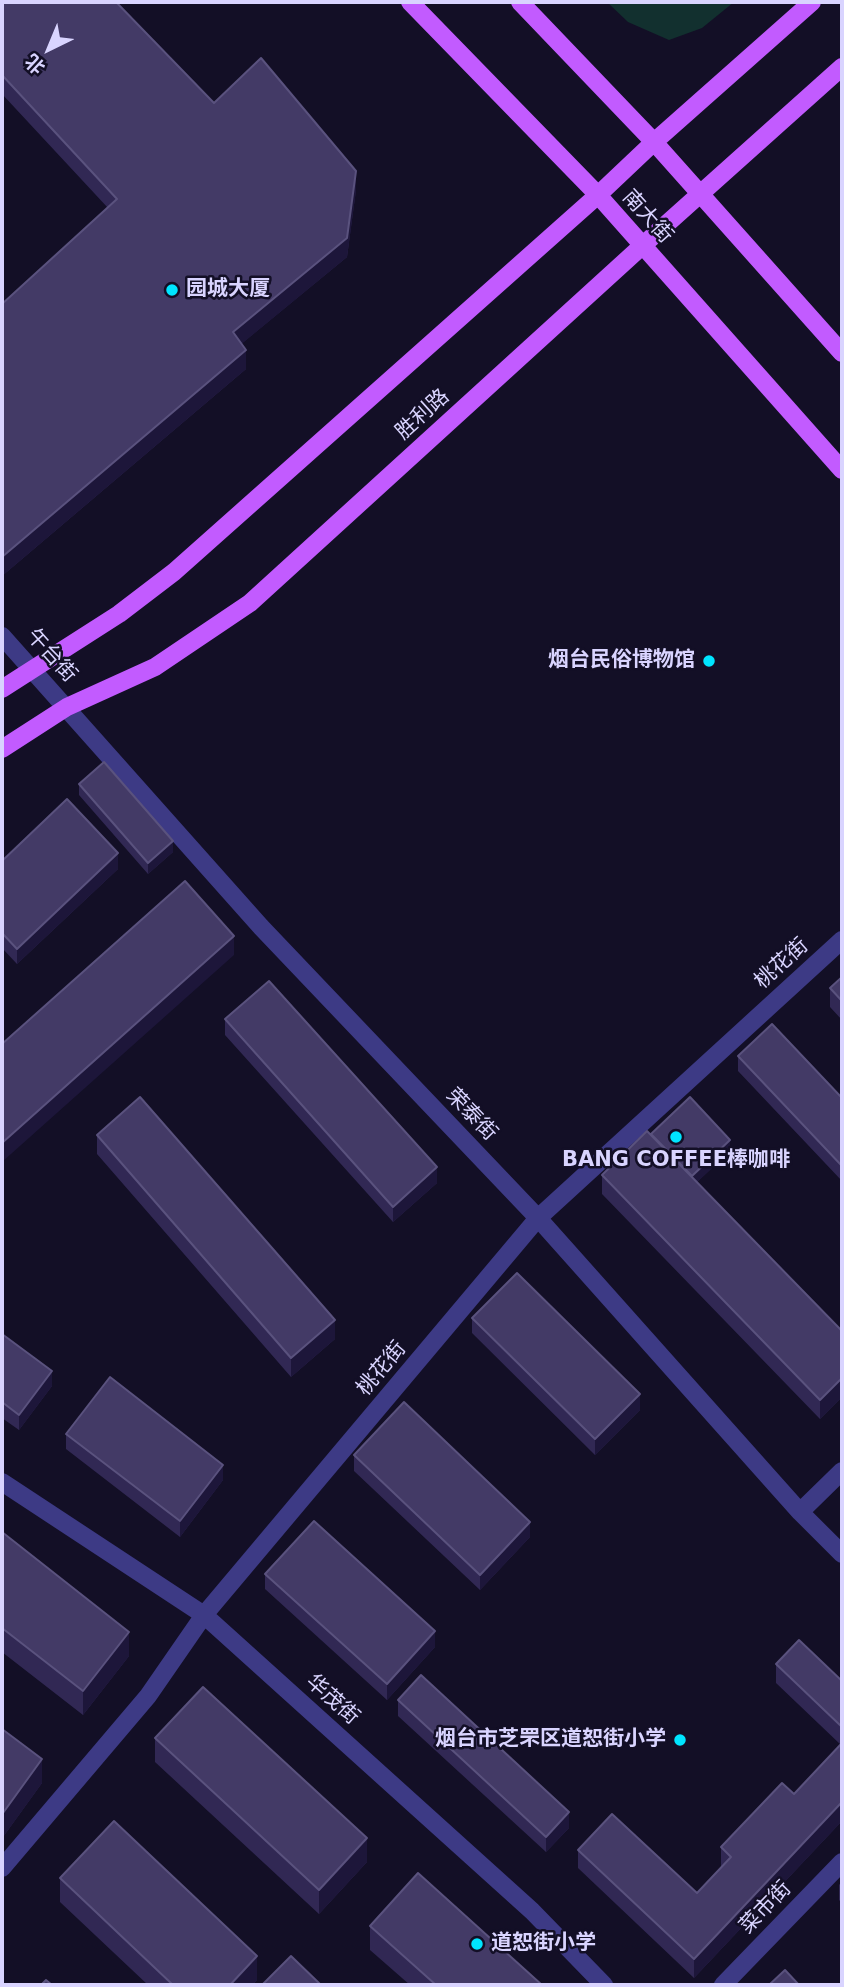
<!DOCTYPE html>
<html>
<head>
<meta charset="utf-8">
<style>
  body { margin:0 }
  #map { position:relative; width:844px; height:1987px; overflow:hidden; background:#130f26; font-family:"DejaVu Sans","Noto Sans SC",sans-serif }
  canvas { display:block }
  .frame { position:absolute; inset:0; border:4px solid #d9d4ff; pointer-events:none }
  .north { position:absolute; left:14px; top:14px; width:70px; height:70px; -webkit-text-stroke:5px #130f26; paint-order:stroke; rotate:223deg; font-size:19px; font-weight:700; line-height:28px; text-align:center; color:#d9d4ff }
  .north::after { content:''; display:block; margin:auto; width:24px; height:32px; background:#d9d4ff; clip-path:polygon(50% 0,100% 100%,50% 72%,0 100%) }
</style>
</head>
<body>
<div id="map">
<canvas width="844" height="1987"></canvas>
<div class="frame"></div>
<div class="north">北</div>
</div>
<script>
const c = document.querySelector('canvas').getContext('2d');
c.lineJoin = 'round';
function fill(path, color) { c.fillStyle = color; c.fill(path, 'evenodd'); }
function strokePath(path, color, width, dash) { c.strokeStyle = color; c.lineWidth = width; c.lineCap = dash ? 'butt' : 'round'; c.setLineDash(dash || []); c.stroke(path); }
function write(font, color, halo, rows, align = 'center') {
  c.font = font + ' "DejaVu Sans","Noto Sans SC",sans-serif'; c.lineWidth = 5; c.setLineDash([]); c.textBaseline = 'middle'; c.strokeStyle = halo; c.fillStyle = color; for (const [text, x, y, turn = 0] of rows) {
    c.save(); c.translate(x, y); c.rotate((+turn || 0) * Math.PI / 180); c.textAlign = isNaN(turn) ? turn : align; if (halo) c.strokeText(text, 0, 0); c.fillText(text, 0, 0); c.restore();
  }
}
const green = new Path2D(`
  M 607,2 L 734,2 L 702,28 L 669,40 L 628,22 Z`);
const minor = new Path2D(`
  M 2,636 L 261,927 L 538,1218 L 800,1512 L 842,1554
  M 2,1482 L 204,1615 L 532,1911 L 604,1985
  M 800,1512 L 842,1471
  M 2,1868 L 148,1696 L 204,1615 L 538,1218 L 842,940
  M 723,1985 L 842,1862`);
const major = new Path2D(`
  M 410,2 L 598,195 L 842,470
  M 520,2 L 654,142 L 842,353
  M 2,689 L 119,614 L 174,572 L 598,195 L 654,142 L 812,2
  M 2,749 L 67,707 L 155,667 L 250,603 L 642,246 L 842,67`);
const wall = new Path2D(`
  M 2,2 L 214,103 L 356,190 L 347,257 L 241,344 L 246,369 L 2,576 L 2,304 L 108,208 L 2,94 Z
  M 79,784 L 173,852 L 148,874 L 79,795 Z
  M 2,861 L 118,869 L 17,964 L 2,948 Z
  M 842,977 L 842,1020 L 830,1007 L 830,988 Z
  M 225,1019 L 437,1183 L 393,1222 L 225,1035 Z
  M 738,1056 L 842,1098 L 842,1181 L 738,1071 Z
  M 97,1135 L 335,1339 L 291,1377 L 97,1154 Z
  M 651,1135 L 730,1151 L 697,1182 L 842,1331 L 842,1397 L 820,1419 L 602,1194 L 602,1175 Z
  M 472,1318 L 640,1410 L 595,1455 L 472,1333 Z
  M 2,1334 L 52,1386 L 19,1430 L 2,1418 Z
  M 66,1434 L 223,1480 L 180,1537 L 66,1449 Z
  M 354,1455 L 530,1537 L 480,1590 L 354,1471 Z
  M 2,1532 L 129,1656 L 83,1715 L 2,1652 Z
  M 265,1574 L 435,1647 L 387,1700 L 265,1589 Z
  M 776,1664 L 842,1681 L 842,1821 L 694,1978 L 578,1868 L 578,1850 L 697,1893 L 722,1867 L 721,1866 L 721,1847 L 794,1794 L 841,1745 L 776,1683 Z
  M 398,1700 L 569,1828 L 546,1852 L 398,1716 Z
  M 2,1729 L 42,1783 L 3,1837 L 2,1836 Z
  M 155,1738 L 367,1862 L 319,1914 L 155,1762 Z
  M 60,1878 L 257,1980 L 252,1985 L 148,1985 L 60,1902 Z
  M 842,1881 L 842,1903 L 839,1900 L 839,1885 Z
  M 370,1926 L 542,1985 L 410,1985 L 370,1950 Z`);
const shadedWall = new Path2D(`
  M 356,171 L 356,190 L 347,257 L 233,351 L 233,332 Z
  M 246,350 L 246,369 L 2,576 L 2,557 Z
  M 173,841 L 173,852 L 148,874 L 148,863 Z
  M 118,853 L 118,869 L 17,964 L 17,949 Z
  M 234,936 L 234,955 L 2,1162 L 2,1143 Z
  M 730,1140 L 730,1151 L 692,1187 L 692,1176 Z
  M 437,1167 L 437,1183 L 393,1222 L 393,1207 Z
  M 335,1320 L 335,1339 L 291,1377 L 291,1358 Z
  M 52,1371 L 52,1386 L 19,1430 L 19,1415 Z
  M 842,1378 L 842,1397 L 820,1419 L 820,1400 Z
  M 640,1394 L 640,1410 L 595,1455 L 595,1439 Z
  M 223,1465 L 223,1480 L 180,1537 L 180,1521 Z
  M 530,1522 L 530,1537 L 480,1590 L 480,1575 Z
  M 435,1631 L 435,1647 L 387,1700 L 387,1684 Z
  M 129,1632 L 129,1656 L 83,1715 L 83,1691 Z
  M 42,1759 L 42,1783 L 3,1837 L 3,1813 Z
  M 842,1802 L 842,1821 L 694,1978 L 694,1959 Z
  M 569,1812 L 569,1828 L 546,1852 L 546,1837 Z
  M 367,1838 L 367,1862 L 319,1914 L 319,1890 Z
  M 257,1956 L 257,1980 L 252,1985 L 230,1985 Z`);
const building = new Path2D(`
  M 2,2 L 116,2 L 214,103 L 261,58 L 356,171 L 347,238 L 233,332 L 246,350 L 2,557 L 2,304 L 117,199 L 2,75 Z
  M 104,762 L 173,841 L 148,863 L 79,784 Z
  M 67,799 L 118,853 L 17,949 L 2,933 L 2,861 Z
  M 185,881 L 234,936 L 2,1143 L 2,1044 Z
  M 842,977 L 842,1001 L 830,988 Z
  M 269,981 L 437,1167 L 393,1207 L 225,1019 Z
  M 772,1024 L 842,1098 L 842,1166 L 738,1056 Z
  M 140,1097 L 335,1320 L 291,1358 L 97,1135 Z
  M 690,1097 L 730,1140 L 692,1176 L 651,1134 Z
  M 647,1131 L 842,1331 L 842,1378 L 820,1400 L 602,1175 Z
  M 517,1273 L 640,1394 L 595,1439 L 472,1318 Z
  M 2,1334 L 52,1371 L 19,1415 L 2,1402 Z
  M 110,1377 L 223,1465 L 180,1521 L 66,1434 Z
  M 404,1402 L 530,1522 L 480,1575 L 354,1455 Z
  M 314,1521 L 435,1631 L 387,1684 L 265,1574 Z
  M 2,1532 L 129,1632 L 83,1691 L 2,1628 Z
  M 799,1640 L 842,1681 L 842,1727 L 776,1664 Z
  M 421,1675 L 569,1812 L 546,1837 L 398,1700 Z
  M 203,1687 L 367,1838 L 319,1890 L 155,1738 Z
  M 2,1729 L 42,1759 L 3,1813 L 2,1812 Z
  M 842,1743 L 842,1802 L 694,1959 L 578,1850 L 612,1814 L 697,1893 L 731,1857 L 721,1847 L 782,1783 L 794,1794 Z
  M 114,1821 L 257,1956 L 230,1985 L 173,1985 L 60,1878 Z
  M 418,1873 L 542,1985 L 436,1985 L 370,1926 Z
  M 291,1956 L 321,1985 L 262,1985 Z
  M 785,1970 L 799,1985 L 769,1985 Z
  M 46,1980 L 52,1985 L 41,1985 Z`);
const markers = [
  [172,290,7,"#00e5ff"],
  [709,661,7,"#00e5ff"],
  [676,1137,7,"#00e5ff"],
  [680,1740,7,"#00e5ff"],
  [477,1944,7,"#00e5ff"]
];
const streetNames = [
  ["南大街",647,217,48],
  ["胜利路",423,415,-42],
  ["午台街",51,656,48],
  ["桃花街",782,964,-42],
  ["荣泰街",471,1115,46],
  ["桃花街",382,1369,-50],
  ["华茂街",332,1700,42],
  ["菜市街",766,1908,-46]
];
const poiNames = [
  ["园城大厦",186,290],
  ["烟台民俗博物馆",695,661,"right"],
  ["BANG COFFEE棒咖啡",676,1161,"center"],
  ["烟台市芝罘区道恕街小学",666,1740,"right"],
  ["道恕街小学",491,1944]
];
fill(green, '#12302f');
strokePath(minor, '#3d3a85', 18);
strokePath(major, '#c25bff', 18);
fill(wall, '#312854');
fill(shadedWall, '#1d163a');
fill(building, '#433a66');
strokePath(building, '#5a527e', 2);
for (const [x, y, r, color] of markers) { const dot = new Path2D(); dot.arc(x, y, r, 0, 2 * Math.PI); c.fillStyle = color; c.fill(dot); strokePath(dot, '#130f26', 2.5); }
write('21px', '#d9d4ff', '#130f26', streetNames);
write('bold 21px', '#d9d4ff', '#130f26', poiNames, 'left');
</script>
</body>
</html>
